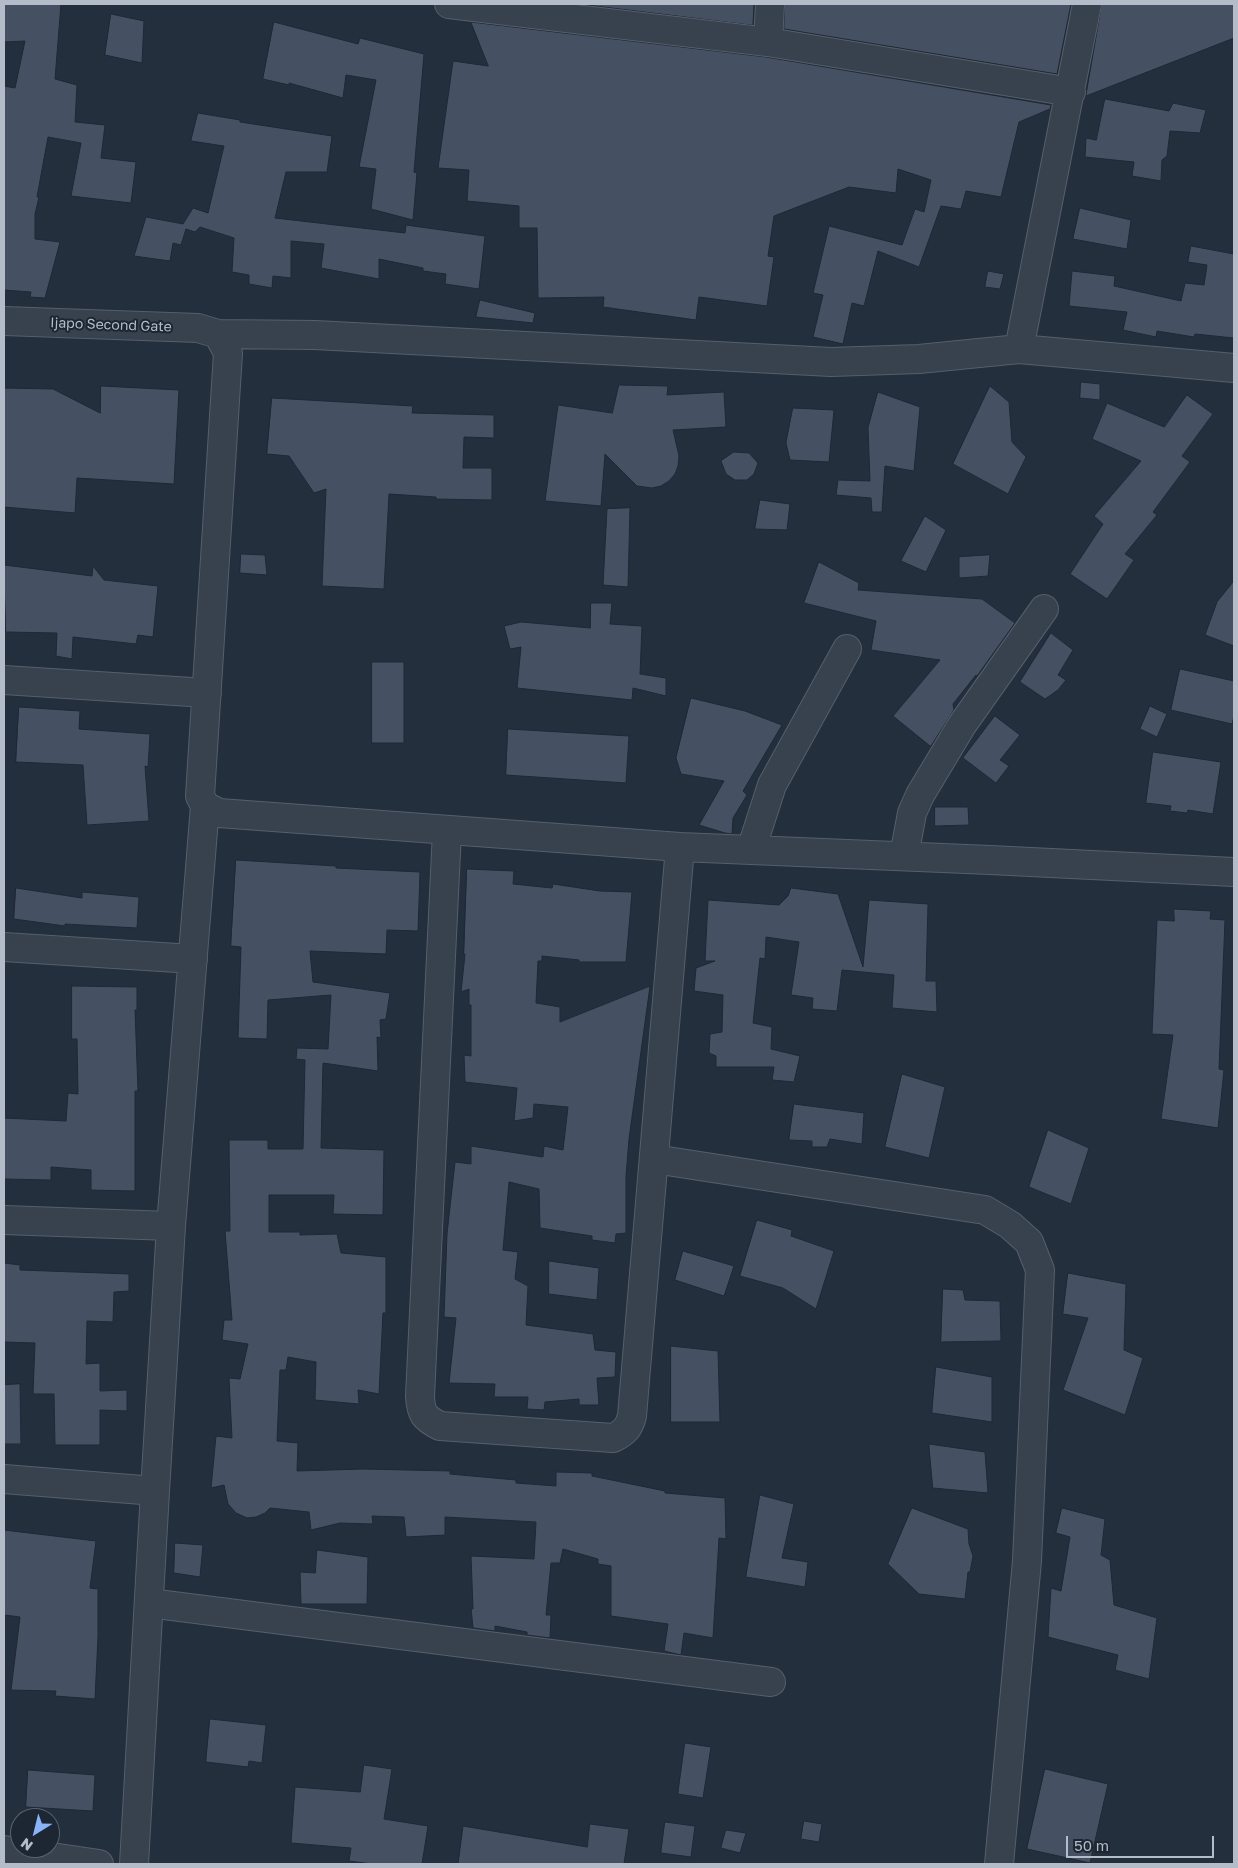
<!DOCTYPE html>
<html>
<head>
<meta charset="utf-8">
<style>
  body { margin:0 }
  #map { position:relative; width:1238px; height:1868px; overflow:hidden; background:#242f3e; font-family:"Golos Text",sans-serif }
  canvas { display:block }
  .frame { position:absolute; inset:0; border:5px solid #b4bcc9; pointer-events:none }
  .north { position:absolute; left:10px; top:1808px; width:50px; height:50px; box-sizing:border-box; background:#1d2633; border:1px solid #59626f; border-radius:50%; rotate:216deg; font-size:14px; font-weight:700; line-height:20px; text-align:center; color:#b4bcc9 }
  .north::after { content:''; display:block; margin:auto; width:18px; height:22px; background:#8ab4f8; clip-path:polygon(50% 0,100% 100%,50% 72%,0 100%) }
  .scale { position:absolute; left:1066px; top:1836px; width:148px; height:22px; box-sizing:border-box; border:2px solid #b4bcc9; border-top:0; padding-left:6px; font-size:15px; line-height:18px; white-space:nowrap; color:#b4bcc9; -webkit-text-stroke:4px #1d2633; paint-order:stroke }
</style>
</head>
<body>
<div id="map">
<canvas width="1238" height="1868"></canvas>
<div class="frame"></div>
<div class="north">N</div>
<div class="scale">50 m</div>
</div>
<script>
const c = document.querySelector('canvas').getContext('2d');
c.lineJoin = 'round';
function fill(path, color) { c.fillStyle = color; c.fill(path, 'evenodd'); }
function strokePath(path, color, width, dash) { c.strokeStyle = color; c.lineWidth = width; c.lineCap = dash ? 'butt' : 'round'; c.setLineDash(dash || []); c.stroke(path); }
function write(font, color, halo, rows, align = 'center') {
  c.font = font + ' "Golos Text",sans-serif'; c.lineWidth = 4; c.setLineDash([]); c.textBaseline = 'middle'; c.strokeStyle = halo; c.fillStyle = color; for (const [text, x, y, turn = 0] of rows) {
    c.save(); c.translate(x, y); c.rotate((+turn || 0) * Math.PI / 180); c.textAlign = isNaN(turn) ? turn : align; if (halo) c.strokeText(text, 0, 0); c.fillText(text, 0, 0); c.restore();
  }
}
const building = new Path2D(`
  M 4,4 L 61,4 L 55,79 L 77,85 L 75,122 L 105,125 L 101,158 L 136,162 L 131,203 L 71,196 L 81,143 L 48,137 L 37,197 L 39,197 L 35,214 L 35,239 L 60,242 L 45,298 L 30,297 L 31,292 L 4,290 L 4,86 L 15,88 L 25,41 L 4,42 Z
  M 579,4 L 754,4 L 753,25 Z
  M 785,4 L 1071,4 L 1057,74 L 784,29 Z
  M 1102,4 L 1234,4 L 1234,38 L 1086,96 Z
  M 111,14 L 144,21 L 142,63 L 105,55 Z
  M 274,22 L 358,44 L 360,38 L 424,54 L 414,172 L 417,173 L 413,220 L 371,209 L 376,169 L 359,167 L 376,80 L 346,75 L 343,98 L 289,83 L 289,85 L 263,79 Z
  M 471,22 L 766,57 L 1051,105 L 1050,109 L 1019,122 L 1001,197 L 966,191 L 961,209 L 941,206 L 919,267 L 878,251 L 864,306 L 852,303 L 843,344 L 813,337 L 823,295 L 813,293 L 829,226 L 902,245 L 915,209 L 924,212 L 931,180 L 898,169 L 896,193 L 849,187 L 774,216 L 768,256 L 774,257 L 767,306 L 699,297 L 696,320 L 603,307 L 604,297 L 538,298 L 537,228 L 519,228 L 519,206 L 467,201 L 469,170 L 438,168 L 453,61 L 488,66 Z
  M 1105,99 L 1169,111 L 1173,103 L 1206,110 L 1200,133 L 1170,131 L 1167,156 L 1162,160 L 1161,181 L 1132,176 L 1134,162 L 1085,157 L 1086,138 L 1096,140 Z
  M 198,113 L 240,120 L 240,122 L 332,136 L 327,172 L 286,172 L 275,218 L 405,233 L 406,225 L 485,236 L 479,289 L 445,284 L 446,274 L 423,271 L 423,268 L 379,259 L 379,279 L 321,268 L 324,244 L 291,241 L 291,278 L 273,276 L 272,288 L 249,284 L 249,275 L 232,272 L 234,238 L 200,227 L 195,232 L 186,229 L 181,245 L 173,243 L 170,261 L 134,256 L 146,217 L 183,224 L 193,208 L 208,213 L 224,146 L 191,141 Z
  M 1080,208 L 1131,220 L 1127,249 L 1073,239 Z
  M 1191,246 L 1234,254 L 1234,338 L 1195,334 L 1194,337 L 1157,331 L 1156,337 L 1123,330 L 1127,312 L 1069,306 L 1072,271 L 1115,276 L 1114,286 L 1181,301 L 1185,283 L 1204,285 L 1207,265 L 1188,262 Z
  M 988,271 L 1004,274 L 1000,289 L 985,287 Z
  M 480,300 L 535,313 L 533,323 L 476,317 Z
  M 1081,382 L 1100,384 L 1100,400 L 1080,398 Z
  M 619,385 L 668,386 L 667,395 L 724,392 L 726,427 L 673,430 L 679,456 L 678,466 L 675,474 L 669,481 L 661,486 L 652,488 L 637,486 L 605,454 L 601,506 L 545,501 L 558,405 L 612,413 Z
  M 101,386 L 179,390 L 174,484 L 77,478 L 75,513 L 4,507 L 4,388 L 53,389 L 100,413 Z
  M 990,386 L 1009,402 L 1012,442 L 1026,457 L 1008,494 L 953,464 Z
  M 878,392 L 920,407 L 914,471 L 885,466 L 882,512 L 872,512 L 871,498 L 836,495 L 838,480 L 870,481 L 868,428 Z
  M 1187,395 L 1213,414 L 1182,456 L 1190,462 L 1153,512 L 1157,515 L 1125,554 L 1134,560 L 1107,599 L 1070,574 L 1103,524 L 1094,516 L 1141,461 L 1092,439 L 1107,403 L 1164,427 Z
  M 272,398 L 413,406 L 412,413 L 494,415 L 494,438 L 464,437 L 463,468 L 492,468 L 492,500 L 436,499 L 436,497 L 389,494 L 384,589 L 322,586 L 326,489 L 314,493 L 289,456 L 267,454 Z
  M 793,408 L 834,410 L 829,462 L 790,460 L 786,443 Z
  M 734,452 L 749,453 L 758,463 L 754,474 L 747,480 L 735,480 L 726,474 L 721,461 Z
  M 760,500 L 790,504 L 787,530 L 755,529 Z
  M 630,508 L 628,587 L 603,585 L 607,509 Z
  M 925,516 L 946,530 L 926,572 L 901,561 Z
  M 241,554 L 265,555 L 267,575 L 240,573 Z
  M 990,555 L 988,576 L 959,578 L 959,557 Z
  M 819,562 L 859,583 L 858,590 L 982,599 L 1015,623 L 977,676 L 976,675 L 953,704 L 954,710 L 931,746 L 930,746 L 893,716 L 940,660 L 871,650 L 876,621 L 804,603 Z
  M 4,565 L 92,576 L 93,566 L 104,580 L 158,586 L 153,637 L 138,635 L 136,644 L 73,637 L 72,659 L 56,656 L 57,633 L 6,632 Z
  M 1234,581 L 1234,646 L 1205,635 L 1217,602 Z
  M 591,603 L 612,603 L 610,624 L 642,626 L 640,674 L 666,678 L 666,696 L 633,688 L 632,700 L 517,688 L 521,647 L 510,649 L 504,626 L 521,622 L 590,628 Z
  M 1051,633 L 1073,650 L 1058,675 L 1066,680 L 1058,690 L 1045,699 L 1020,682 Z
  M 372,662 L 404,662 L 404,743 L 372,743 Z
  M 1180,669 L 1234,681 L 1234,716 L 1232,724 L 1171,710 Z
  M 691,698 L 745,711 L 782,725 L 743,791 L 747,795 L 733,818 L 732,834 L 725,833 L 699,825 L 724,781 L 681,774 L 676,758 Z
  M 1150,706 L 1167,714 L 1157,737 L 1140,729 Z
  M 19,707 L 80,711 L 79,729 L 150,734 L 148,767 L 145,766 L 149,821 L 87,825 L 83,765 L 16,762 Z
  M 995,716 L 1020,735 L 1000,760 L 1009,766 L 996,783 L 963,758 Z
  M 508,729 L 629,736 L 626,783 L 506,775 Z
  M 1153,752 L 1221,762 L 1213,814 L 1188,810 L 1187,813 L 1170,811 L 1171,806 L 1146,803 Z
  M 935,807 L 968,807 L 969,825 L 935,826 Z
  M 236,860 L 336,866 L 336,868 L 420,872 L 418,931 L 387,930 L 386,954 L 310,951 L 313,982 L 390,993 L 386,1019 L 380,1020 L 381,1038 L 377,1037 L 378,1071 L 323,1063 L 321,1148 L 384,1150 L 383,1215 L 333,1214 L 334,1195 L 269,1195 L 269,1232 L 300,1232 L 300,1235 L 337,1234 L 341,1253 L 386,1257 L 386,1313 L 383,1313 L 379,1394 L 358,1390 L 359,1404 L 315,1400 L 316,1362 L 288,1357 L 286,1370 L 280,1370 L 277,1441 L 298,1443 L 297,1471 L 363,1469 L 450,1471 L 450,1474 L 516,1480 L 516,1483 L 556,1486 L 556,1472 L 592,1473 L 592,1476 L 665,1491 L 665,1493 L 725,1498 L 726,1539 L 719,1538 L 713,1638 L 684,1633 L 681,1655 L 664,1651 L 668,1624 L 611,1616 L 611,1566 L 598,1564 L 598,1559 L 563,1549 L 560,1563 L 551,1563 L 546,1615 L 551,1615 L 550,1638 L 527,1635 L 527,1632 L 495,1626 L 495,1631 L 473,1628 L 471,1608 L 473,1609 L 471,1556 L 534,1559 L 536,1522 L 445,1517 L 445,1535 L 406,1537 L 404,1517 L 372,1516 L 373,1524 L 340,1523 L 311,1530 L 309,1512 L 270,1508 L 265,1513 L 256,1517 L 247,1518 L 236,1513 L 228,1504 L 224,1485 L 211,1488 L 216,1436 L 232,1438 L 229,1378 L 240,1379 L 248,1344 L 222,1340 L 224,1320 L 232,1320 L 225,1231 L 230,1231 L 229,1140 L 268,1140 L 268,1149 L 303,1149 L 305,1060 L 296,1059 L 297,1048 L 328,1049 L 331,995 L 268,1000 L 267,1039 L 238,1038 L 241,947 L 231,946 Z
  M 467,869 L 514,871 L 513,884 L 552,888 L 553,884 L 600,891 L 632,892 L 626,962 L 579,962 L 579,960 L 542,956 L 542,961 L 538,961 L 536,1003 L 560,1007 L 560,1022 L 650,986 L 629,1139 L 626,1176 L 626,1233 L 616,1234 L 615,1243 L 592,1240 L 592,1236 L 540,1228 L 539,1189 L 509,1182 L 503,1250 L 518,1252 L 515,1279 L 528,1286 L 526,1325 L 593,1334 L 595,1350 L 616,1352 L 615,1377 L 597,1378 L 599,1405 L 579,1405 L 579,1399 L 545,1402 L 544,1410 L 527,1409 L 528,1397 L 494,1397 L 495,1384 L 449,1383 L 456,1318 L 444,1317 L 447,1234 L 455,1162 L 471,1164 L 471,1146 L 543,1157 L 544,1146 L 563,1150 L 568,1107 L 534,1104 L 533,1118 L 514,1121 L 517,1088 L 465,1082 L 464,1055 L 471,1056 L 471,1005 L 469,1005 L 469,989 L 461,992 L 465,954 L 464,954 Z
  M 16,888 L 82,898 L 82,892 L 139,897 L 137,928 L 65,924 L 65,926 L 14,919 Z
  M 791,888 L 838,894 L 863,967 L 869,900 L 928,904 L 926,981 L 936,981 L 937,1012 L 892,1008 L 894,975 L 842,970 L 837,1011 L 812,1009 L 813,998 L 791,995 L 799,942 L 766,937 L 765,959 L 760,958 L 753,1023 L 772,1027 L 771,1049 L 800,1056 L 794,1082 L 772,1080 L 774,1067 L 716,1067 L 716,1056 L 709,1053 L 710,1034 L 722,1032 L 723,995 L 694,991 L 696,968 L 715,961 L 705,961 L 708,900 L 779,905 L 788,896 Z
  M 1174,909 L 1211,911 L 1210,919 L 1225,920 L 1219,1069 L 1224,1070 L 1218,1128 L 1161,1119 L 1173,1035 L 1152,1034 L 1157,920 L 1174,921 Z
  M 72,986 L 137,987 L 137,1010 L 135,1010 L 138,1091 L 135,1091 L 135,1191 L 91,1190 L 91,1170 L 51,1167 L 51,1180 L 4,1179 L 4,1118 L 66,1121 L 68,1093 L 78,1094 L 77,1039 L 72,1039 Z
  M 902,1074 L 945,1087 L 929,1158 L 885,1147 Z
  M 794,1104 L 864,1113 L 862,1144 L 830,1139 L 827,1147 L 812,1147 L 812,1141 L 789,1140 Z
  M 1048,1130 L 1089,1148 L 1071,1204 L 1029,1187 Z
  M 757,1220 L 792,1230 L 791,1236 L 834,1251 L 816,1309 L 783,1288 L 740,1276 Z
  M 683,1251 L 734,1266 L 724,1296 L 675,1280 Z
  M 549,1261 L 599,1268 L 597,1300 L 549,1294 Z
  M 4,1263 L 20,1265 L 20,1270 L 129,1274 L 129,1291 L 114,1292 L 113,1322 L 87,1321 L 86,1364 L 100,1363 L 100,1391 L 127,1390 L 127,1411 L 100,1410 L 100,1445 L 55,1445 L 54,1394 L 33,1394 L 35,1343 L 4,1342 Z
  M 1068,1273 L 1126,1284 L 1124,1350 L 1143,1358 L 1125,1415 L 1063,1390 L 1088,1318 L 1063,1314 Z
  M 943,1289 L 963,1290 L 965,1300 L 1000,1301 L 1001,1341 L 941,1342 Z
  M 671,1346 L 718,1351 L 720,1422 L 671,1422 Z
  M 936,1367 L 992,1377 L 992,1422 L 932,1413 Z
  M 20,1384 L 21,1444 L 4,1444 L 4,1385 Z
  M 929,1444 L 985,1452 L 988,1493 L 933,1488 Z
  M 760,1495 L 794,1504 L 782,1558 L 808,1562 L 805,1587 L 746,1577 Z
  M 912,1508 L 968,1529 L 969,1544 L 973,1556 L 970,1572 L 968,1572 L 965,1599 L 919,1594 L 888,1564 Z
  M 1062,1508 L 1105,1519 L 1101,1555 L 1110,1560 L 1114,1605 L 1157,1618 L 1149,1679 L 1115,1670 L 1118,1655 L 1048,1637 L 1051,1588 L 1061,1591 L 1070,1537 L 1056,1533 Z
  M 4,1530 L 96,1541 L 90,1588 L 98,1589 L 98,1637 L 95,1699 L 55,1696 L 56,1691 L 11,1690 L 20,1617 L 4,1615 Z
  M 175,1543 L 203,1545 L 200,1577 L 174,1573 Z
  M 317,1550 L 368,1557 L 367,1604 L 301,1604 L 300,1572 L 315,1573 Z
  M 210,1719 L 266,1725 L 262,1763 L 249,1761 L 248,1767 L 206,1762 Z
  M 685,1743 L 711,1747 L 703,1798 L 678,1794 Z
  M 364,1765 L 392,1769 L 384,1819 L 428,1826 L 422,1864 L 373,1864 L 349,1861 L 351,1848 L 291,1843 L 295,1787 L 360,1792 Z
  M 1045,1769 L 1108,1784 L 1090,1863 L 1027,1849 Z
  M 28,1770 L 95,1775 L 93,1811 L 26,1807 Z
  M 804,1821 L 822,1824 L 819,1842 L 801,1839 Z
  M 665,1822 L 695,1826 L 691,1857 L 661,1853 Z
  M 590,1824 L 629,1829 L 624,1864 L 458,1864 L 463,1826 L 587,1847 Z
  M 726,1830 L 746,1833 L 740,1853 L 721,1848 Z`);
const minor = new Path2D(`
  M 449,4 L 768,42 L 1071,92
  M 768,42 L 770,4
  M 4,321 L 198,328 L 218,334 L 315,335 L 831,362 L 919,359 L 1019,349 L 1234,368
  M 218,334 L 228,353 L 200,796 L 205,806 L 219,813 L 680,847 L 990,860 L 1234,872
  M 1019,349 L 1087,4
  M 4,680 L 207,693
  M 447,831 L 420,1396 C 421,1414 424,1418 440,1426 L 613,1438 C 624,1433 629,1428 632,1416 L 680,847
  M 751,850 L 772,785 L 847,649
  M 904,856 L 912,813 L 920,795 L 962,725 L 1044,609
  M 4,947 L 193,959
  M 654,1159 L 985,1210 L 1010,1225 L 1029,1242 L 1040,1270 L 1027,1561 L 999,1864
  M 4,1220 L 171,1226
  M 4,1479 L 155,1491
  M 149,1603 L 771,1682
  M 4,1850 L 99,1864
  M 134,1864 L 155,1491 L 171,1226 L 205,806`);
const streetNames = [
  ["Ijapo Second Gate",111,325,2]
];
fill(building, '#455162');
strokePath(building, '#1f2835', 1);
strokePath(minor, '#565f6c', 30);
strokePath(minor, '#38414e', 28);
write('14px', '#b4bcc9', '#1d2633', streetNames);
</script>
</body>
</html>
